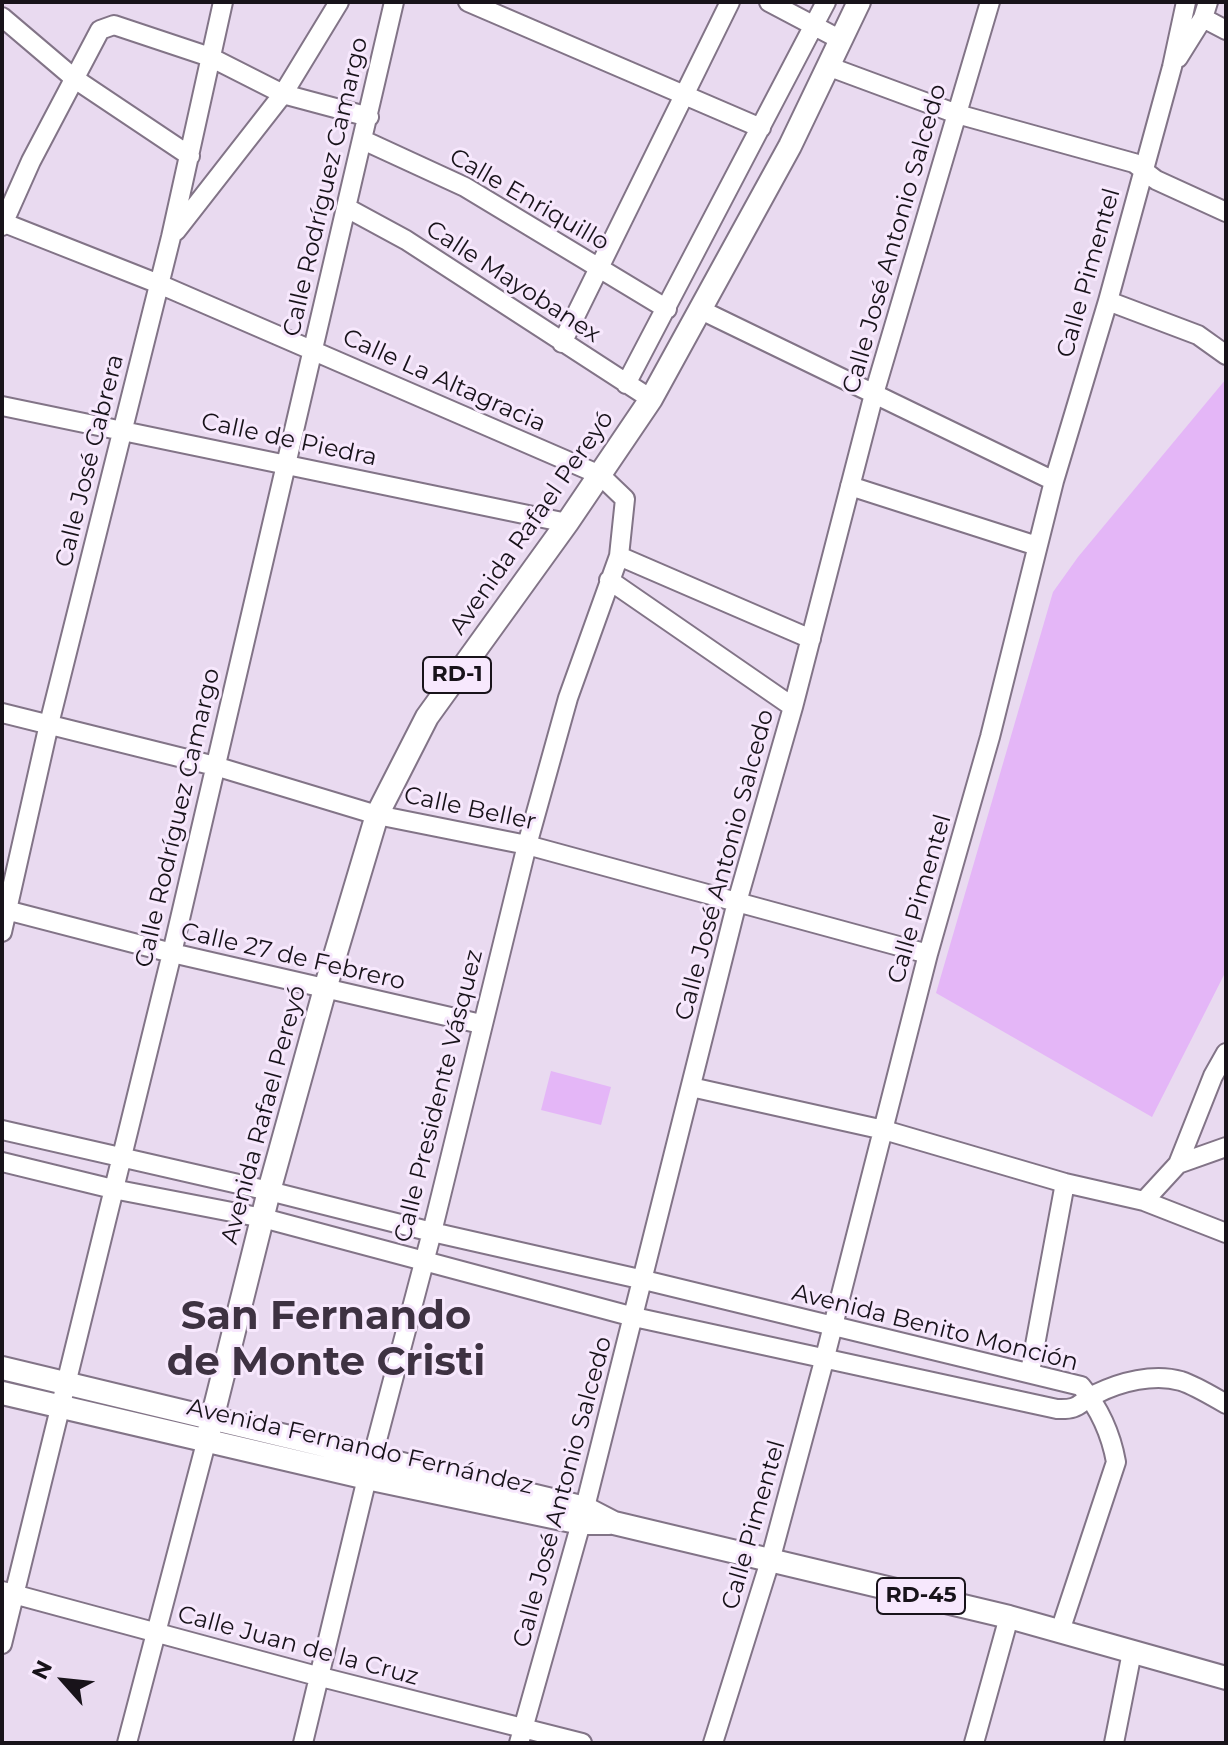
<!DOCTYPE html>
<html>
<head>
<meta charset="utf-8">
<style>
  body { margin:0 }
  #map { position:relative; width:1228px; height:1745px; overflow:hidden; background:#e9daf0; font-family:Montserrat,sans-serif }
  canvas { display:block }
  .frame { position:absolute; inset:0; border:4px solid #18131a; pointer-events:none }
  .north { position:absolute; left:24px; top:1641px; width:80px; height:80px; -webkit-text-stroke:6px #f7e8fd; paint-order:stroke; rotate:297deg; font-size:22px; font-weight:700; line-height:32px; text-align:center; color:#18131a }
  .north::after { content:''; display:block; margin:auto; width:28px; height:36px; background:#18131a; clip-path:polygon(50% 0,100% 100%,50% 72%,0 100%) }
</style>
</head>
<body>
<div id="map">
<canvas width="1228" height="1745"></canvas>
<div class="frame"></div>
<div class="north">N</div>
</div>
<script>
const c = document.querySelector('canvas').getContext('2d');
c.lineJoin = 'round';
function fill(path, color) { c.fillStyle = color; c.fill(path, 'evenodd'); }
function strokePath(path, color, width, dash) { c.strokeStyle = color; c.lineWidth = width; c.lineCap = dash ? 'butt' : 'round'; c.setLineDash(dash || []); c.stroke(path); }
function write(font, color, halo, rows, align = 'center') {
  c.font = font + ' Montserrat,sans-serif'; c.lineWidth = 6; c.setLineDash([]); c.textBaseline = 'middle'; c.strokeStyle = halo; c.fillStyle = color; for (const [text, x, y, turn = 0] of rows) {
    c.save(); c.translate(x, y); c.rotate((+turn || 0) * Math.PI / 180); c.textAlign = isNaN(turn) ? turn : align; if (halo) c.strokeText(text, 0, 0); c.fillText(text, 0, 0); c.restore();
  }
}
const green = new Path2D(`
  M 1226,379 L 1226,971 L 1152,1117 L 936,993 L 1053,592 L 1078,557 Z
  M 551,1071 L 611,1087 L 601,1125 L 541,1110 Z`);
const minor = new Path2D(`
  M 468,2 L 761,128
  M 769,2 L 841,40
  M 2,17 L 75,79 L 190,156
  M 1203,18 L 1226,30
  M 1178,58 L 1203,18 L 1208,2
  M 830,67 L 957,114 L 1134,163 L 1156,180 L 1226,212
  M 363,140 L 465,187 L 667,309
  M 347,208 L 406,240 L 651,399
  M 2,222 L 159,284 L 600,475 L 625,499 L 619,556 L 568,698 L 527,845 L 432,1232 L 367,1478 L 303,1743
  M 2,226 L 31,161 L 100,30 L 114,25 L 210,57 L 283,94 L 369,117
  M 176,231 L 283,94 L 339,2
  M 1108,301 L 1198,335 L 1226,355
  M 701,310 L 1054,481
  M 562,343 L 730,2
  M 626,384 L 826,2
  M 2,406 L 567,523
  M 850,486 L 1037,546
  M 619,556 L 811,639
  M 609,580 L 793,707
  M 2,713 L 215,766 L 377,815 L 527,845 L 928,954
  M 2,909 L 172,953 L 481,1024
  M 2,932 L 49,724 L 171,237 L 223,2
  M 691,1087 L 884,1130 L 1065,1183 L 1144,1201 L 1226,1233
  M 2,1130 L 269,1191 L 432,1232 L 644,1280 L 1081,1386 C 1099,1408 1111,1434 1116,1462 L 1060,1631
  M 2,1162 L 113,1189 L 263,1218 L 634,1317 L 1057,1409 C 1081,1410 1077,1403 1096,1394 C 1120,1382 1154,1373 1181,1381 C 1196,1386 1212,1396 1226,1404
  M 1178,1164 L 1226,1147
  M 1144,1201 L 1178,1164 L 1213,1076 L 1226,1053
  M 1030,1372 L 1065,1183
  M 2,1591 L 317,1676 L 582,1743
  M 2,1644 L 172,953 L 394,2
  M 127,1743 L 207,1439
  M 519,1743 L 581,1523 L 737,902 L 793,707 L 874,394 L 990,2
  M 713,1743 L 770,1561 L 825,1357 L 928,954 L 990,737 L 1054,481 L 1108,301 L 1172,67 L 1186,2
  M 974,1743 L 1009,1617
  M 1114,1743 L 1132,1652`);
const major = new Path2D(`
  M 2,1368 L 585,1508 L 614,1523 L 1009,1617 L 1226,1678
  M 2,1393 L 367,1478 L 581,1523 L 609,1523
  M 207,1439 L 269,1191 L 325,989 L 377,815 L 427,717 L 567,523 L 651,399 L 790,146 L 859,2`);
const shields = [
  [457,675,68],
  [921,1596,88]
];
const shieldNames = [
  ["RD-1",457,675],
  ["RD-45",921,1596]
];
const streetNames = [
  ["Calle Rodríguez Camargo",326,187,-77],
  ["Calle Enriquillo",529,200,30],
  ["Calle José Antonio Salcedo",895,239,-74],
  ["Calle Pimentel",1089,273,-74],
  ["Calle Mayobanex",513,282,33],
  ["Calle La Altagracia",444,381,24],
  ["Calle de Piedra",289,440,12],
  ["Calle José Cabrera",90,461,-76],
  ["Avenida Rafael Pereyó",532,523,-55],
  ["Calle Beller",470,809,12],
  ["Calle Rodríguez Camargo",178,818,-77],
  ["Calle José Antonio Salcedo",725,865,-75],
  ["Calle Pimentel",920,899,-74],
  ["Calle 27 de Febrero",293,957,13],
  ["Calle Presidente Vásquez",439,1096,-76],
  ["Avenida Rafael Pereyó",264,1115,-75],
  ["Avenida Benito Monción",935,1328,14],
  ["Avenida Fernando Fernández",360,1447,13],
  ["Calle José Antonio Salcedo",563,1492,-75],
  ["Calle Pimentel",754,1525,-74],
  ["Calle Juan de la Cruz",298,1646,15]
];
const townNames = [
  ["San Fernando",326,1317],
  ["de Monte Cristi",326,1363]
];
fill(green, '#e4b6f7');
strokePath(minor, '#827487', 22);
strokePath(major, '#827487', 26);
strokePath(minor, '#fff', 18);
strokePath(major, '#fff', 22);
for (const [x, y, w] of shields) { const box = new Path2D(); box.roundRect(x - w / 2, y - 18, w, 36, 6); c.fillStyle = '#f7e8fd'; c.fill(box); strokePath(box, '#18131a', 2); }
write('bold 22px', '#18131a', null, shieldNames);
write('24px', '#18131a', '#f7e8fd', streetNames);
write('bold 40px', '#3e3242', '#f7e8fd', townNames);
</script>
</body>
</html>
